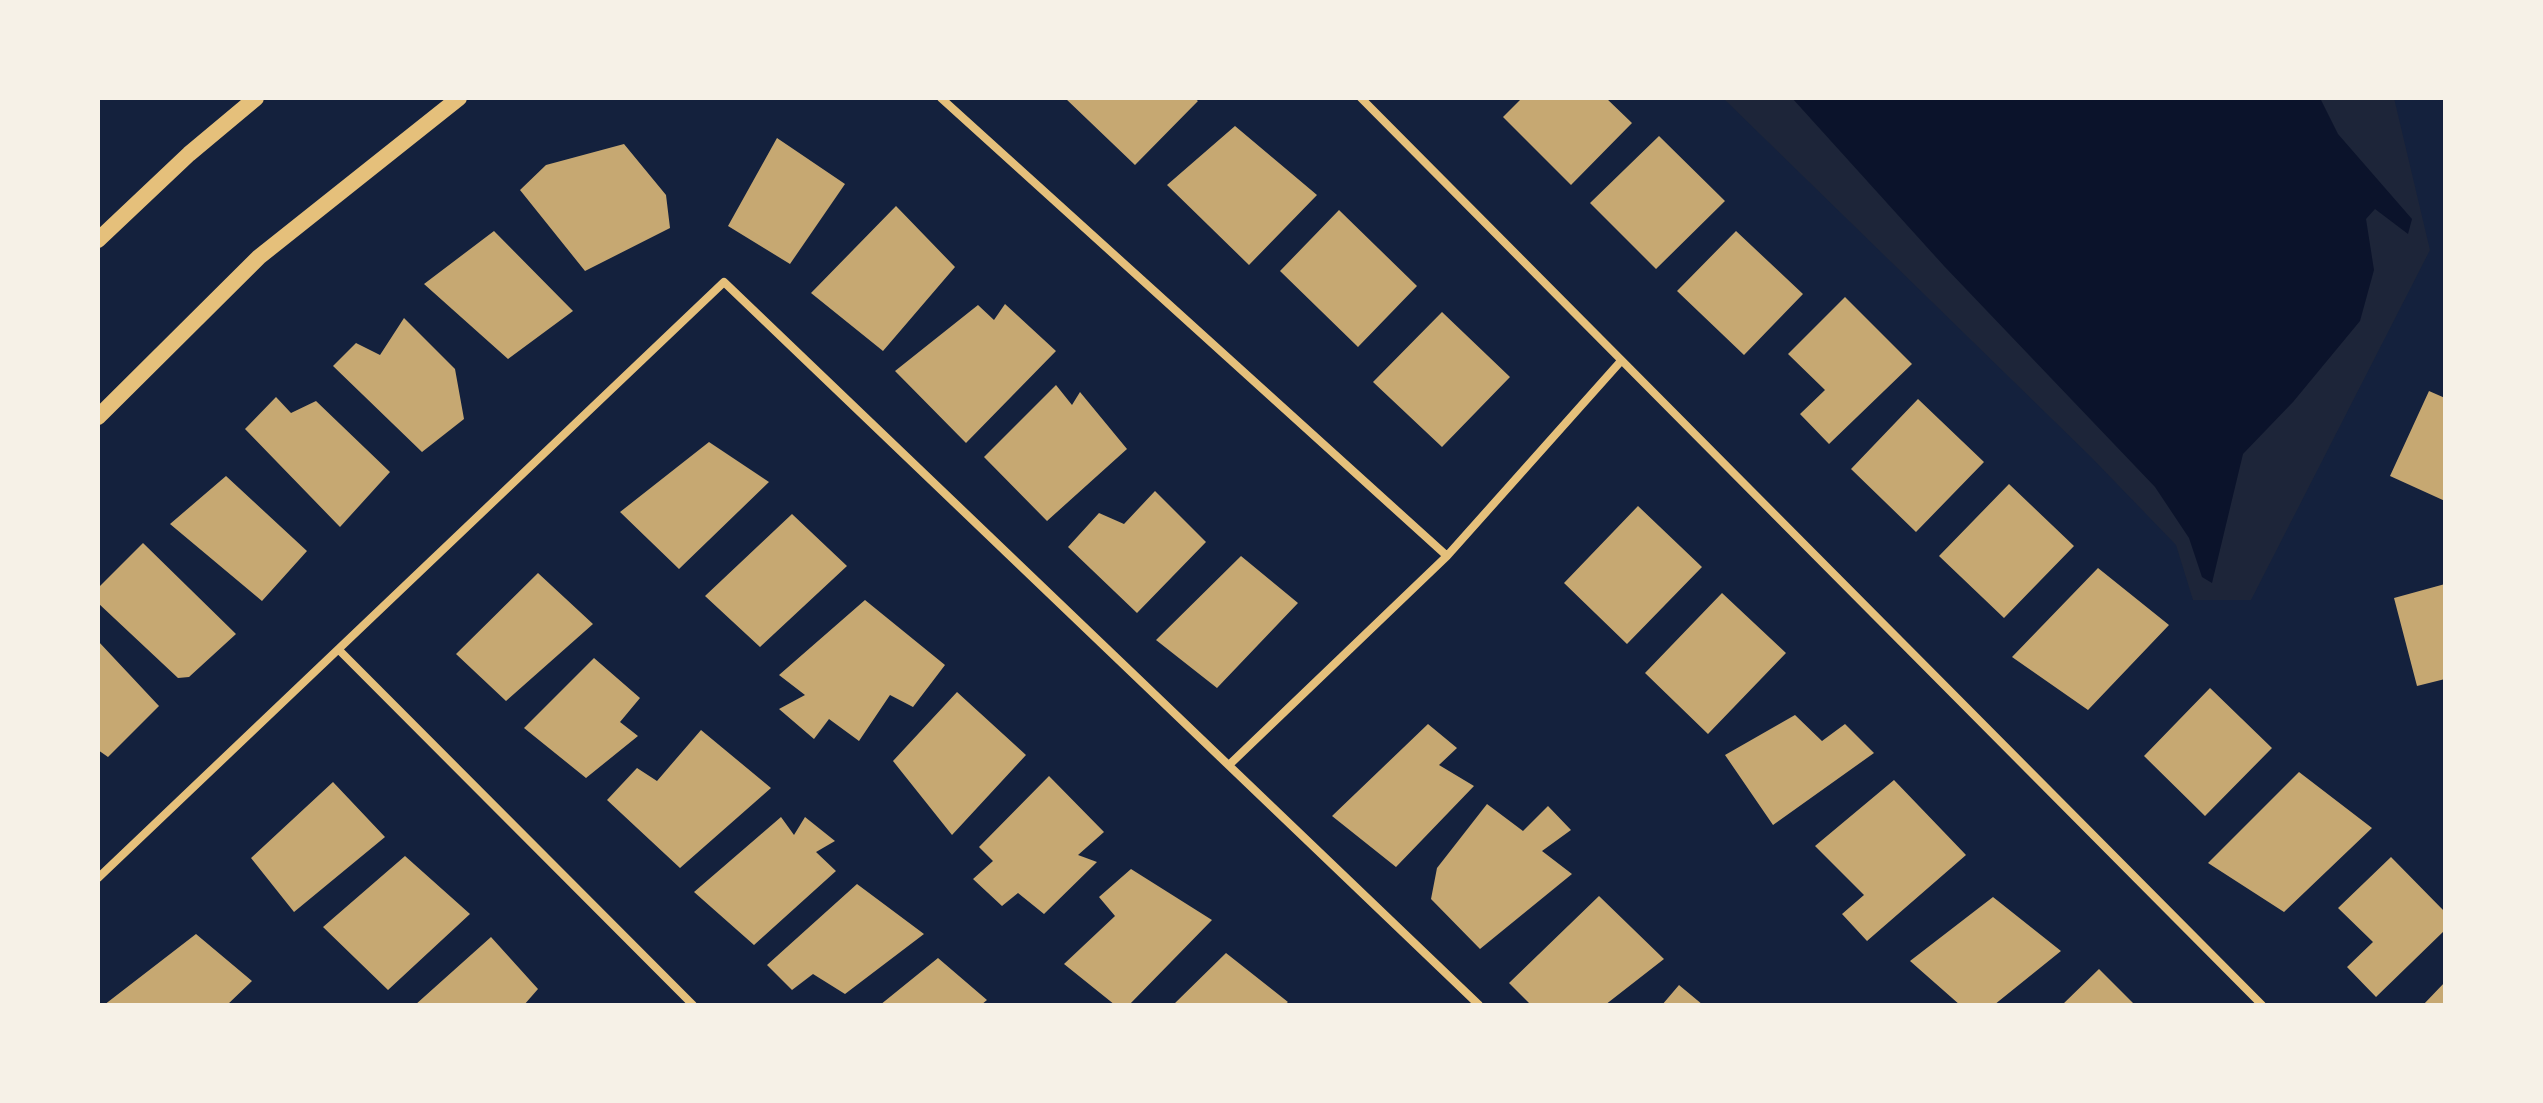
<!DOCTYPE html>
<html>
<head>
<meta charset="utf-8">
<style>
  body { margin:0 }
  #map { position:relative; width:2543px; height:1103px; overflow:hidden; background:#14213d; font-family:Helvetica,sans-serif }
  canvas { display:block }
  .frame { position:absolute; inset:0; border:100px solid #f6f1e7; pointer-events:none }
</style>
</head>
<body>
<div id="map">
<canvas width="2543" height="1103"></canvas>
<div class="frame"></div>
</div>
<script>
const c = document.querySelector('canvas').getContext('2d');
c.lineJoin = 'round';
function fill(path, color) { c.fillStyle = color; c.fill(path, 'evenodd'); }
function strokePath(path, color, width, dash) { c.strokeStyle = color; c.lineWidth = width; c.lineCap = dash ? 'butt' : 'round'; c.setLineDash(dash || []); c.stroke(path); }
const green = new Path2D(`
  M 1723,98 L 2394,98 L 2430,250 L 2251,600 L 2193,600 L 2176,545 L 2091,457 Z`);
const water = new Path2D(`
  M 1792,98 L 2320,98 L 2338,134 L 2412,219 L 2408,234 L 2375,209 L 2366,219 L 2374,270 L 2360,321 L 2293,402 L 2243,454 L 2212,583 L 2202,577 L 2189,538 L 2155,487 L 1944,266 Z`);
const building = new Path2D(`
  M 1065,98 L 1194,98 L 1198,101 L 1135,165 Z
  M 1522,98 L 1606,98 L 1632,123 L 1571,185 L 1503,117 Z
  M 1235,126 L 1317,195 L 1249,265 L 1167,185 Z
  M 1659,136 L 1725,201 L 1656,269 L 1590,203 Z
  M 777,138 L 845,184 L 790,264 L 728,226 Z
  M 624,144 L 666,195 L 670,228 L 585,271 L 520,190 L 546,165 Z
  M 896,206 L 955,267 L 883,351 L 811,293 Z
  M 1339,210 L 1417,286 L 1358,347 L 1280,271 Z
  M 494,231 L 573,311 L 508,359 L 424,284 Z
  M 1736,231 L 1803,294 L 1744,355 L 1677,291 Z
  M 1845,297 L 1912,364 L 1829,444 L 1800,414 L 1825,390 L 1788,354 Z
  M 1005,304 L 1056,351 L 966,443 L 895,371 L 978,305 L 994,320 Z
  M 1442,312 L 1510,377 L 1442,447 L 1373,382 Z
  M 404,318 L 455,369 L 464,419 L 422,452 L 333,366 L 356,343 L 380,355 Z
  M 1056,385 L 1072,405 L 1080,392 L 1127,449 L 1047,521 L 984,457 Z
  M 2429,391 L 2445,398 L 2445,501 L 2390,476 Z
  M 276,397 L 291,413 L 316,401 L 390,472 L 340,527 L 245,429 Z
  M 1918,399 L 1984,462 L 1916,532 L 1851,469 Z
  M 709,442 L 769,482 L 679,569 L 620,512 Z
  M 226,476 L 307,551 L 262,601 L 170,524 Z
  M 2009,484 L 2074,546 L 2004,618 L 1939,556 Z
  M 1155,491 L 1206,542 L 1137,613 L 1068,547 L 1099,513 L 1124,524 Z
  M 1638,506 L 1702,567 L 1627,644 L 1564,583 Z
  M 792,514 L 847,566 L 760,647 L 705,596 Z
  M 143,543 L 236,634 L 189,677 L 178,678 L 98,603 L 98,588 Z
  M 1241,556 L 1298,603 L 1217,688 L 1156,640 Z
  M 2098,568 L 2169,625 L 2088,710 L 2012,657 Z
  M 538,573 L 593,624 L 506,701 L 456,654 Z
  M 2445,584 L 2445,679 L 2417,686 L 2394,598 Z
  M 1722,593 L 1786,653 L 1708,734 L 1645,673 Z
  M 865,600 L 945,665 L 913,707 L 890,695 L 859,741 L 829,719 L 814,739 L 779,709 L 805,695 L 779,675 Z
  M 98,641 L 159,706 L 108,757 L 98,750 Z
  M 594,658 L 640,698 L 620,722 L 638,736 L 586,778 L 524,728 Z
  M 2210,688 L 2272,748 L 2205,816 L 2144,756 Z
  M 957,692 L 1026,755 L 952,835 L 893,761 Z
  M 1795,715 L 1822,741 L 1845,724 L 1874,753 L 1773,825 L 1725,755 Z
  M 1428,724 L 1457,748 L 1439,765 L 1474,786 L 1396,867 L 1332,816 Z
  M 701,730 L 771,788 L 680,868 L 607,800 L 637,768 L 657,781 Z
  M 2299,772 L 2372,828 L 2284,912 L 2208,863 Z
  M 1049,776 L 1104,832 L 1078,855 L 1097,862 L 1044,914 L 1018,893 L 1002,906 L 973,879 L 993,861 L 979,847 Z
  M 1894,780 L 1966,855 L 1867,941 L 1842,914 L 1864,895 L 1815,846 Z
  M 333,782 L 385,837 L 294,912 L 251,858 Z
  M 1487,804 L 1523,831 L 1548,806 L 1571,830 L 1542,851 L 1572,874 L 1480,949 L 1431,899 L 1437,868 Z
  M 781,817 L 794,835 L 805,817 L 835,841 L 816,852 L 836,871 L 754,945 L 694,892 Z
  M 405,856 L 470,914 L 388,990 L 323,927 Z
  M 2391,857 L 2445,912 L 2445,930 L 2376,997 L 2347,967 L 2373,942 L 2338,908 Z
  M 1131,869 L 1212,920 L 1129,1005 L 1115,1005 L 1064,964 L 1115,916 L 1099,897 Z
  M 857,884 L 924,934 L 845,994 L 813,974 L 792,990 L 767,965 Z
  M 1599,896 L 1664,959 L 1605,1005 L 1531,1005 L 1509,983 Z
  M 1993,897 L 2061,951 L 1994,1005 L 1960,1005 L 1910,961 Z
  M 196,934 L 252,981 L 227,1005 L 104,1005 Z
  M 491,937 L 538,989 L 524,1005 L 415,1005 Z
  M 1226,953 L 1288,1002 L 1284,1005 L 1173,1005 Z
  M 938,958 L 987,1000 L 981,1005 L 880,1005 Z
  M 2099,969 L 2135,1005 L 2062,1005 Z
  M 2445,982 L 2445,1005 L 2423,1005 Z
  M 1679,985 L 1703,1005 L 1662,1005 Z`);
const minor = new Path2D(`
  M 941,98 L 1447,556
  M 1361,98 L 2262,1005
  M 339,650 L 693,1005
  M 1229,765 L 1447,556 L 1621,361
  M 98,878 L 724,282 L 1479,1005`);
const secondary = new Path2D(`
  M 98,240 L 189,154 L 256,98
  M 98,417 L 259,257 L 459,98`);
fill(green, '#1d2539');
fill(water, '#0b132b');
fill(building, '#c6a872');
strokePath(minor, '#e5c07b', 8);
strokePath(secondary, '#e5c07b', 16);
</script>
</body>
</html>
